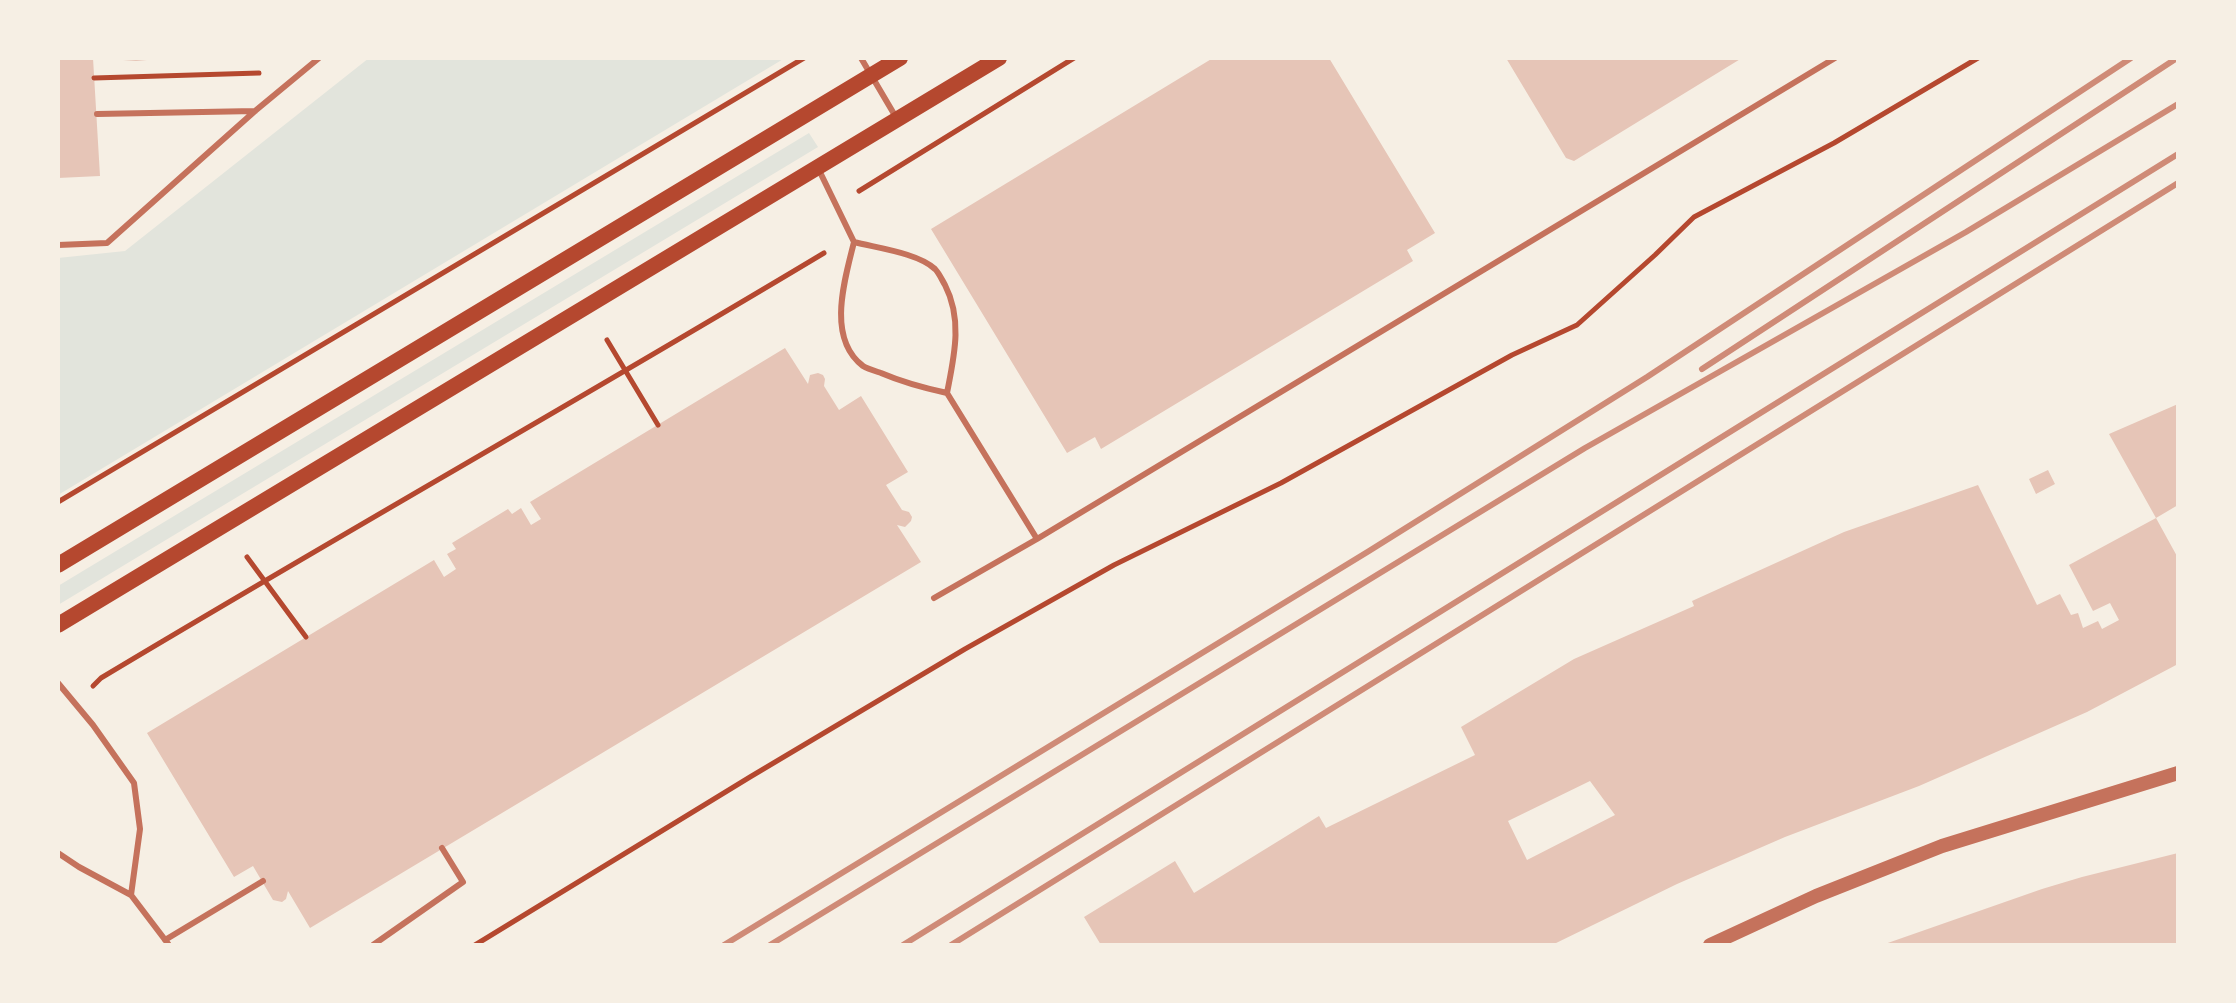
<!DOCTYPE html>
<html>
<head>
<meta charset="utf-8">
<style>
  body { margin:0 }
  #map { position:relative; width:2236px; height:1003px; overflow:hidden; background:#f6efe4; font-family:"DejaVu Sans",sans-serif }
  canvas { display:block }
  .frame { position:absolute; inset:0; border:60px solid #f6efe4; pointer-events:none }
</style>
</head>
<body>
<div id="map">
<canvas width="2236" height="1003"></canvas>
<div class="frame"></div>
</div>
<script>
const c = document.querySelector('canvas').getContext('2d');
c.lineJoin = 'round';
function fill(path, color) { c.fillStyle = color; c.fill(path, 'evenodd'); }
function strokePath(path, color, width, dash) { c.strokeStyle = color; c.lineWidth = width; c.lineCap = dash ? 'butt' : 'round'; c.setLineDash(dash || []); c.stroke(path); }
const green = new Path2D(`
  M 369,58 L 785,58 L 58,495 L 58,258 L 125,251 Z
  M 809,133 L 818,147 L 58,605 L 58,586 Z`);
const building = new Path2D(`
  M 58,58 L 93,58 L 100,176 L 58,178 Z
  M 123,58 L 146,58 L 147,60 L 136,61 L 123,60 Z
  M 1213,58 L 1329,58 L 1435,233 L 1407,250 L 1413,261 L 1101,449 L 1095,437 L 1067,453 L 931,229 Z
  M 1506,58 L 1742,58 L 1574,161 L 1566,158 Z
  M 785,348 L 808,384 L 810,375 L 818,373 L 823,375 L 825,379 L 824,386 L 839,410 L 861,396 L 908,472 L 886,485 L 902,510 L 909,512 L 912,517 L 911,521 L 905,527 L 897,525 L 921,562 L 310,928 L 288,891 L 286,899 L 282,902 L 273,900 L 253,866 L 234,877 L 147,733 L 434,560 L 444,577 L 456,569 L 447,554 L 456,549 L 452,543 L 508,509 L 512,514 L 521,508 L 531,525 L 541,519 L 530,502 Z
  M 2178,404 L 2178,505 L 2156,518 L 2178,558 L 2178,664 L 2087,712 L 1919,786 L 1785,837 L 1677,884 L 1552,945 L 1101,945 L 1084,917 L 1175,861 L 1194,893 L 1319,816 L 1326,828 L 1475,755 L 1461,727 L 1574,659 L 1694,606 L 1692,601 L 1844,532 L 1978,485 L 2037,605 L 2060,594 L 2071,615 L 2078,613 L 2083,628 L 2098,621 L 2102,629 L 2119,620 L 2110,603 L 2093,611 L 2069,565 L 2156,518 L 2109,434 ZM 1590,781 L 1615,815 L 1527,860 L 1508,821 Z
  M 2048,470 L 2055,484 L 2036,494 L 2029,479 Z
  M 2178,853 L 2178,945 L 1882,945 L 2042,889 L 2082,877 Z`);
const path = new Path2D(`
  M 94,78 L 259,73
  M 859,191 L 1074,58
  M 607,340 L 658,425
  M 58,502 L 804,58
  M 247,557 L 306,637
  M 93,686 L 101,678 C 341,534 584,397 824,253
  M 475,945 L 750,777 L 965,649 L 1114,565 L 1281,483 L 1512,355 L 1577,325 L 1655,255 L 1694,217 L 1834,143 L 1978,58`);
const service = new Path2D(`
  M 861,58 L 897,119
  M 97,114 L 255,111
  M 818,168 L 854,242 C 877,248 918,253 935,269 C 939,273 942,280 945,285 C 963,320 954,357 947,393 L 1037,539 L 1835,58
  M 854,242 C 845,279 826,338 863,366 C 868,369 875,371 881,373 C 902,382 924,388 947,393
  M 58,245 L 107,243 L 255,111 L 319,58
  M 934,598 L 1037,539
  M 58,683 L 93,725 L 134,783 L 140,829 L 131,895
  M 58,853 L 79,867 L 131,895 L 169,945
  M 165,940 L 263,881
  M 373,945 L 463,882 L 442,848`);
const tertiary = new Path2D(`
  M 1710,945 L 1816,896 L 1942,846 L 2178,773`);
const secondary = new Path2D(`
  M 58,565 L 900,58
  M 58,625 L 999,58`);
const rail = new Path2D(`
  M 1702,369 L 2177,58
  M 724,945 L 1369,551 L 1647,377 L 2131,58
  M 770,945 L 1585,448 L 1966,232 L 2178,104
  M 903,945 L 2178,154
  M 951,945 L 2178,183`);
fill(green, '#e2e4dc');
fill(building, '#e6c5b7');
strokePath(path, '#b5482f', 5);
strokePath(service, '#c5725c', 6);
strokePath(tertiary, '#c5725c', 14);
strokePath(secondary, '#b5482f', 16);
strokePath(rail, '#cf8b77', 6);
</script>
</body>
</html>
